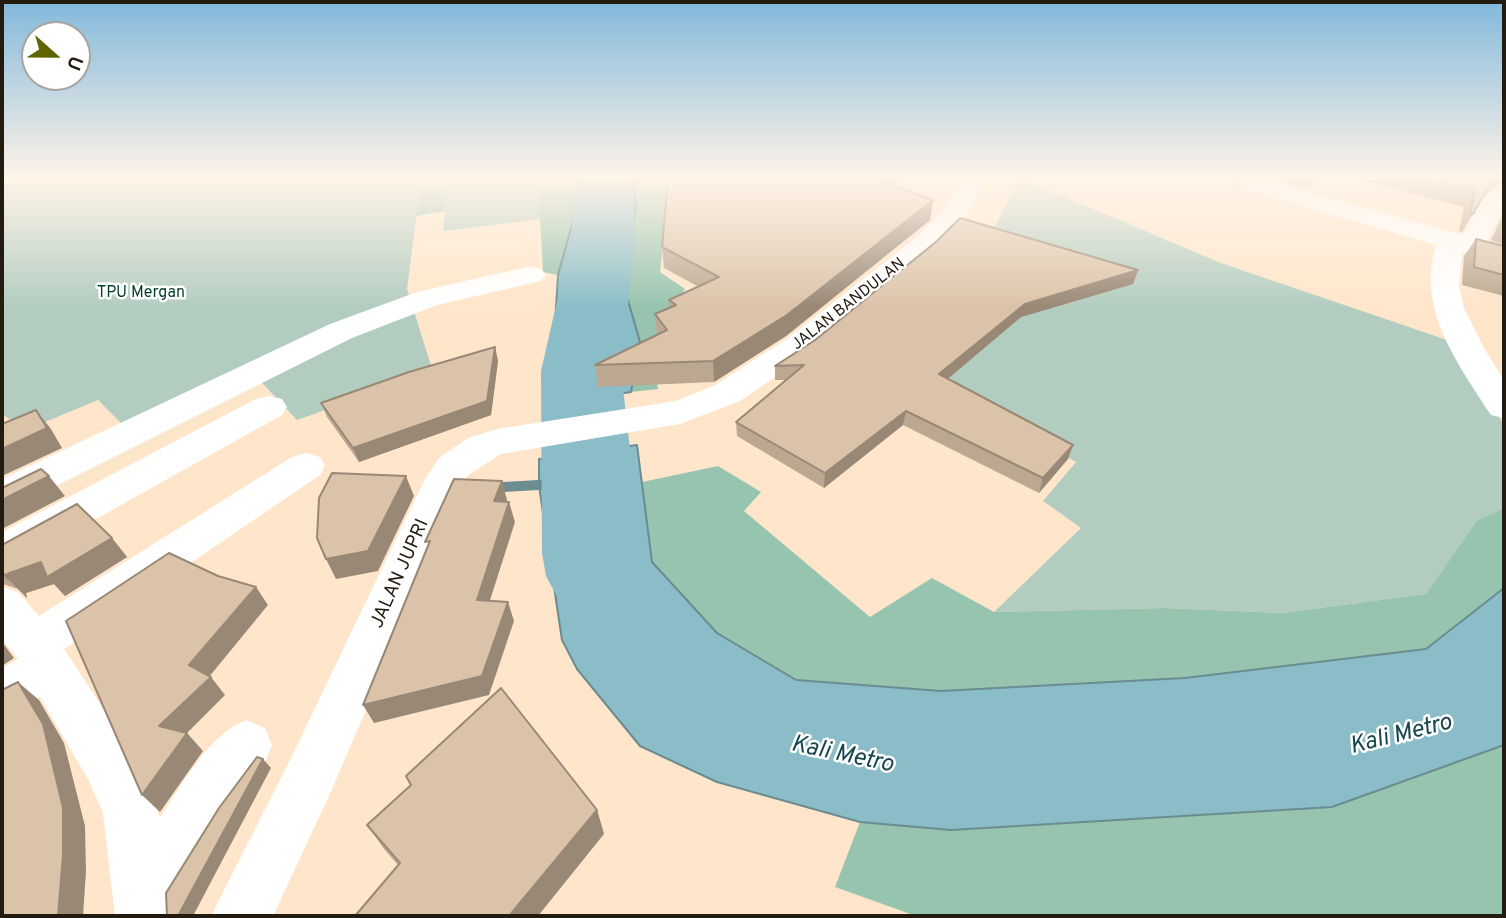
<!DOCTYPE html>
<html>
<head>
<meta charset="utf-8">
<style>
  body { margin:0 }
  #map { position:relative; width:1506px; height:918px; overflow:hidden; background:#ffe6cb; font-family:Overpass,sans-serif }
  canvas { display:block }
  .frame { position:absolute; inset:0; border:4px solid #231a10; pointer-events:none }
  .north { position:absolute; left:21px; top:21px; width:70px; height:70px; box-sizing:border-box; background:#fff; border:2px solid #a7a39f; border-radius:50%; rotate:111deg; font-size:19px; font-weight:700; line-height:28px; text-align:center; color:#231a10 }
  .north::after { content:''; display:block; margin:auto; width:24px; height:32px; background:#606400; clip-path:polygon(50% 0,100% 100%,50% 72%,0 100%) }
</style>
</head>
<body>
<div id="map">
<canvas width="1506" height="918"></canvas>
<div class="frame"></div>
<div class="north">U</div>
</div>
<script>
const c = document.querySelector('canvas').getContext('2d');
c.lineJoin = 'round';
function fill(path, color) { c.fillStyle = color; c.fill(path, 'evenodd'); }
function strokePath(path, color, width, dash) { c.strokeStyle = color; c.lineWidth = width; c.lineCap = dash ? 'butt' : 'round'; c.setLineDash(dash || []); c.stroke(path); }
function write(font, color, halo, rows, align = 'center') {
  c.font = font + ' Overpass,sans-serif'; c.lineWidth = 5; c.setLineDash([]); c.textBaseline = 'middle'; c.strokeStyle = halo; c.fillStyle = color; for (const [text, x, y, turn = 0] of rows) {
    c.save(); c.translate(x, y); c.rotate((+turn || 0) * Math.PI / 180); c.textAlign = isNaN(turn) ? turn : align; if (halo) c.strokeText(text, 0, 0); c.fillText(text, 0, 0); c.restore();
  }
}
const green = new Path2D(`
  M 2,180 L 421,180 L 407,289 L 433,372 L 297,420 L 250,370 L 126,428 L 98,400 L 26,430 L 2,414 Z
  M 449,180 L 538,180 L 542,219 L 443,231 Z
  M 1018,181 L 1041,187 L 1221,263 L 1456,343 L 1504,425 L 1504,508 L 1477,522 L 1426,594 L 1282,613 L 1166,608 L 994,612 L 1081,528 L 1043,501 L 1076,462 L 985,410 L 949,377 L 989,239 Z`);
const forest = new Path2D(`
  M 421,180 L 449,180 L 446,211 L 416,216 Z
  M 538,180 L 580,180 L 581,192 L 558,275 L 543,272 Z
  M 633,180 L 670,180 L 660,272 L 685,289 C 665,321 652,351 658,389 L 631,392 L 640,342 L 623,283 L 636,206 Z
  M 718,466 L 761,492 L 744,511 L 870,617 L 932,578 L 994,612 L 1166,608 L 1282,613 L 1426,594 L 1477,521 L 1504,508 L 1504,588 L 1427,649 L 1185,678 L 941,691 L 796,680 L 717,633 L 652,562 L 642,482 Z
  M 1504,745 L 1504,916 L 916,916 L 835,887 L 860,822 L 951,830 L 1332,807 Z`);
const water = new Path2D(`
  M 580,180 L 633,180 L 636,206 L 623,283 L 640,342 L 631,392 L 550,404 L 558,275 L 581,192 Z
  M 637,445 L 652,562 L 717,633 L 796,680 L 941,691 L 1185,678 L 1426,649 L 1504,588 L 1504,745 L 1332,807 L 951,830 L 860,822 L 717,782 L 640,746 L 577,669 L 562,640 L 539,486 L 539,459 Z`);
const stream = new Path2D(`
  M 556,479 L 563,484 L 556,489 L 486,493 L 479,488 L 486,483 Z`);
const river = new Path2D(`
  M 575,180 L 633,180 L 635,240 L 621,371 L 642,553 L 648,576 L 633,604 L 597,616 L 561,604 L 546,576 L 542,553 L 541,371 L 571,240 Z`);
const minor = new Path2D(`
  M 1235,180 L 1266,180 L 1463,235 C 1473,216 1481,191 1504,185 L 1504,207 L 1487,242 L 1504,247 L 1504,264 L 1462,253 L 1459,286 L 1464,308 L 1484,348 L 1504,380 L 1504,418 L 1491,415 C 1458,364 1416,309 1436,245 L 1237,187 Z
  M 531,266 L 541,269 L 546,275 L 541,281 L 437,305 L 352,338 L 16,506 L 2,510 L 2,479 L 330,324 L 417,292 Z
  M 269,396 L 282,399 L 287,407 L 282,415 L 17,563 L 2,567 L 2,532 L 256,399 Z
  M 306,453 L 320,457 L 325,466 L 320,475 L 64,649 L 127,745 L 160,817 C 183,784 208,735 246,720 L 265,728 L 272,745 L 265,762 L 226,816 L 174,901 L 175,916 L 115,916 L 103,813 L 89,781 L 40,697 L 2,716 L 2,668 L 18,659 L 2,639 L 2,587 L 18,592 L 39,616 L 292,457 Z`);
const secondary = new Path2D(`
  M 963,180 L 987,180 L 961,223 L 933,252 L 812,352 L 740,401 L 680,424 L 501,454 L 467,476 L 328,798 L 273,916 L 211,916 L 290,760 L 424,481 L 439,458 L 468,438 L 497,429 L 676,401 L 715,385 L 788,338 L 913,240 L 942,212 Z`);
const wall = new Path2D(`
  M 1275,180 L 1317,180 L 1307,189 Z
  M 1360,180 L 1504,180 L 1484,195 L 1462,232 L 1459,231 L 1464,207 Z
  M 892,185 L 930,220 L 786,336 L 714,382 L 598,387 L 595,365 L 657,334 L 655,314 L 669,308 L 669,300 L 699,287 L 664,268 L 662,247 Z
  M 1504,213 L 1504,245 L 1491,240 Z
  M 1476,239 L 1504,246 L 1504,296 L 1462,285 L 1464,256 Z
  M 1138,270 L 1133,284 L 1021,317 L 948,378 L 1068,459 L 1039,493 L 903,425 L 824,488 L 737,436 L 736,422 L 786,380 L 775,380 L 775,366 Z
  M 495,347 L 498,361 L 491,415 L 359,462 L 327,417 L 321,403 Z
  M 112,538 L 127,557 L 65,596 L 54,584 L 26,593 L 27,598 L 18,589 L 3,584 L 2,585 L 2,545 Z
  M 597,810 L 604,834 L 398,865 L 384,849 L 367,825 Z`);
const shadedWall = new Path2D(`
  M 878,180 L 899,180 L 876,199 Z
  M 1311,180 L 1317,180 L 1307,189 Z
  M 1492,180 L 1504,180 L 1504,183 L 1495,186 L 1482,197 Z
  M 933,200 L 930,220 L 786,336 L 714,382 L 713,361 Z
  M 1138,270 L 1133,284 L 1021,317 L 937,388 L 939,374 L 1025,304 Z
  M 495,347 L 498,361 L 491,415 L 359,462 L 353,448 Z
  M 36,410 L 51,429 L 62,448 L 2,476 L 2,449 Z
  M 906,411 L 903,425 L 824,488 L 825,473 Z
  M 1073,445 L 1068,459 L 1039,493 L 1043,478 Z
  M 49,476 L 65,496 L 2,529 L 2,500 Z
  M 406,476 L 414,496 L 378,571 L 336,579 L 326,559 Z
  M 502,481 L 507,500 L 500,521 L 494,501 Z
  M 509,502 L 515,522 L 484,619 L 477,600 Z
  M 112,538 L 127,557 L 65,596 L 54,584 L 26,593 L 27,598 L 8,579 L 7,574 Z
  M 256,587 L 268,605 L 204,683 L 189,665 Z
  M 508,602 L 514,621 L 489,695 L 374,723 L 363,705 Z
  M 2,642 L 14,658 L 2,666 Z
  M 211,677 L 225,695 L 176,744 L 159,726 Z
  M 18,682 L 39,700 L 64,743 L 85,826 L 86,871 L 83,916 L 58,916 Z
  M 187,733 L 203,751 L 160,812 L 142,795 Z
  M 263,759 L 271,768 L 193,916 L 178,916 Z
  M 597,810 L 604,834 L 538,916 L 509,916 Z`);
const building = new Path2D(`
  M 668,180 L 878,180 L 933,200 L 787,315 L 713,361 L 595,365 L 667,330 L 655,314 L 676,305 L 669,300 L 719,277 L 662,247 Z
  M 1434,180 L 1492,180 L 1473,214 L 1470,214 L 1475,190 Z
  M 960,218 L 1138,270 L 1025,304 L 939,374 L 1073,445 L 1043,478 L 906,411 L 825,473 L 736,422 L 804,365 L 775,366 L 815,340 L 937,241 Z
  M 1476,239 L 1504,246 L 1504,275 L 1474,267 Z
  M 495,347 L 487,401 L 353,448 L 321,403 L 409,372 Z
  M 36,410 L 47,428 L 2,449 L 2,424 Z
  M 41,469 L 49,476 L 2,500 L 2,488 Z
  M 332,473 L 406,476 L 368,551 L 326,559 L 317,538 L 319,498 Z
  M 454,479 L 502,481 L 494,501 L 509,502 L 477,600 L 508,602 L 482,676 L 363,705 L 430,541 L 425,542 Z
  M 77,504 L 112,538 L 47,577 L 41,562 L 7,574 L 8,579 L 2,572 L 2,545 Z
  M 169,553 L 218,576 L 256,587 L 189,665 L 211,677 L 159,726 L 187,733 L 142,795 L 66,621 Z
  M 18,682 L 43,724 L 63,808 L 63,855 L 58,916 L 2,916 L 2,690 Z
  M 501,688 L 597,810 L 509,916 L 355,916 L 400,863 L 367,825 L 411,785 L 406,776 Z
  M 257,757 L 263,759 L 178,916 L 167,916 L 166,893 L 219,808 Z`);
const farParknames = [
  ["TPU Mergan",141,294]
];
const farStreetnames = [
  ["JALAN BANDULAN",849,305,-38]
];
const streetNames = [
  ["JALAN JUPRI",401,574,-66]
];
const nearWaternames = [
  ["Kali Metro",1401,736,-14],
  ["Kali Metro",842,756,12]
];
fill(green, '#b2cdc0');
fill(forest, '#97c4af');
fill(water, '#8abdc7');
strokePath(water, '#6b8c90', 2);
fill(stream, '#6b8c90');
fill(river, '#8abdc7');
fill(minor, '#fff');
fill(secondary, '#fff');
fill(wall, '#bca891');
fill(shadedWall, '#998876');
fill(building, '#dbc3a9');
strokePath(building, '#998876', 2);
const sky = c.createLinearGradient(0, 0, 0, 308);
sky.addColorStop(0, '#82b8db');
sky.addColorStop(0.58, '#fff4e8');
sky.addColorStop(1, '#fff4e800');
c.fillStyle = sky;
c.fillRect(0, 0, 1506, 308);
write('16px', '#003e2a', '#fff', farParknames);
write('16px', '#231a10', '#fff', farStreetnames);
write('19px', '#231a10', '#fff', streetNames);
write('italic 24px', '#16464e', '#fff', nearWaternames);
</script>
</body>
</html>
